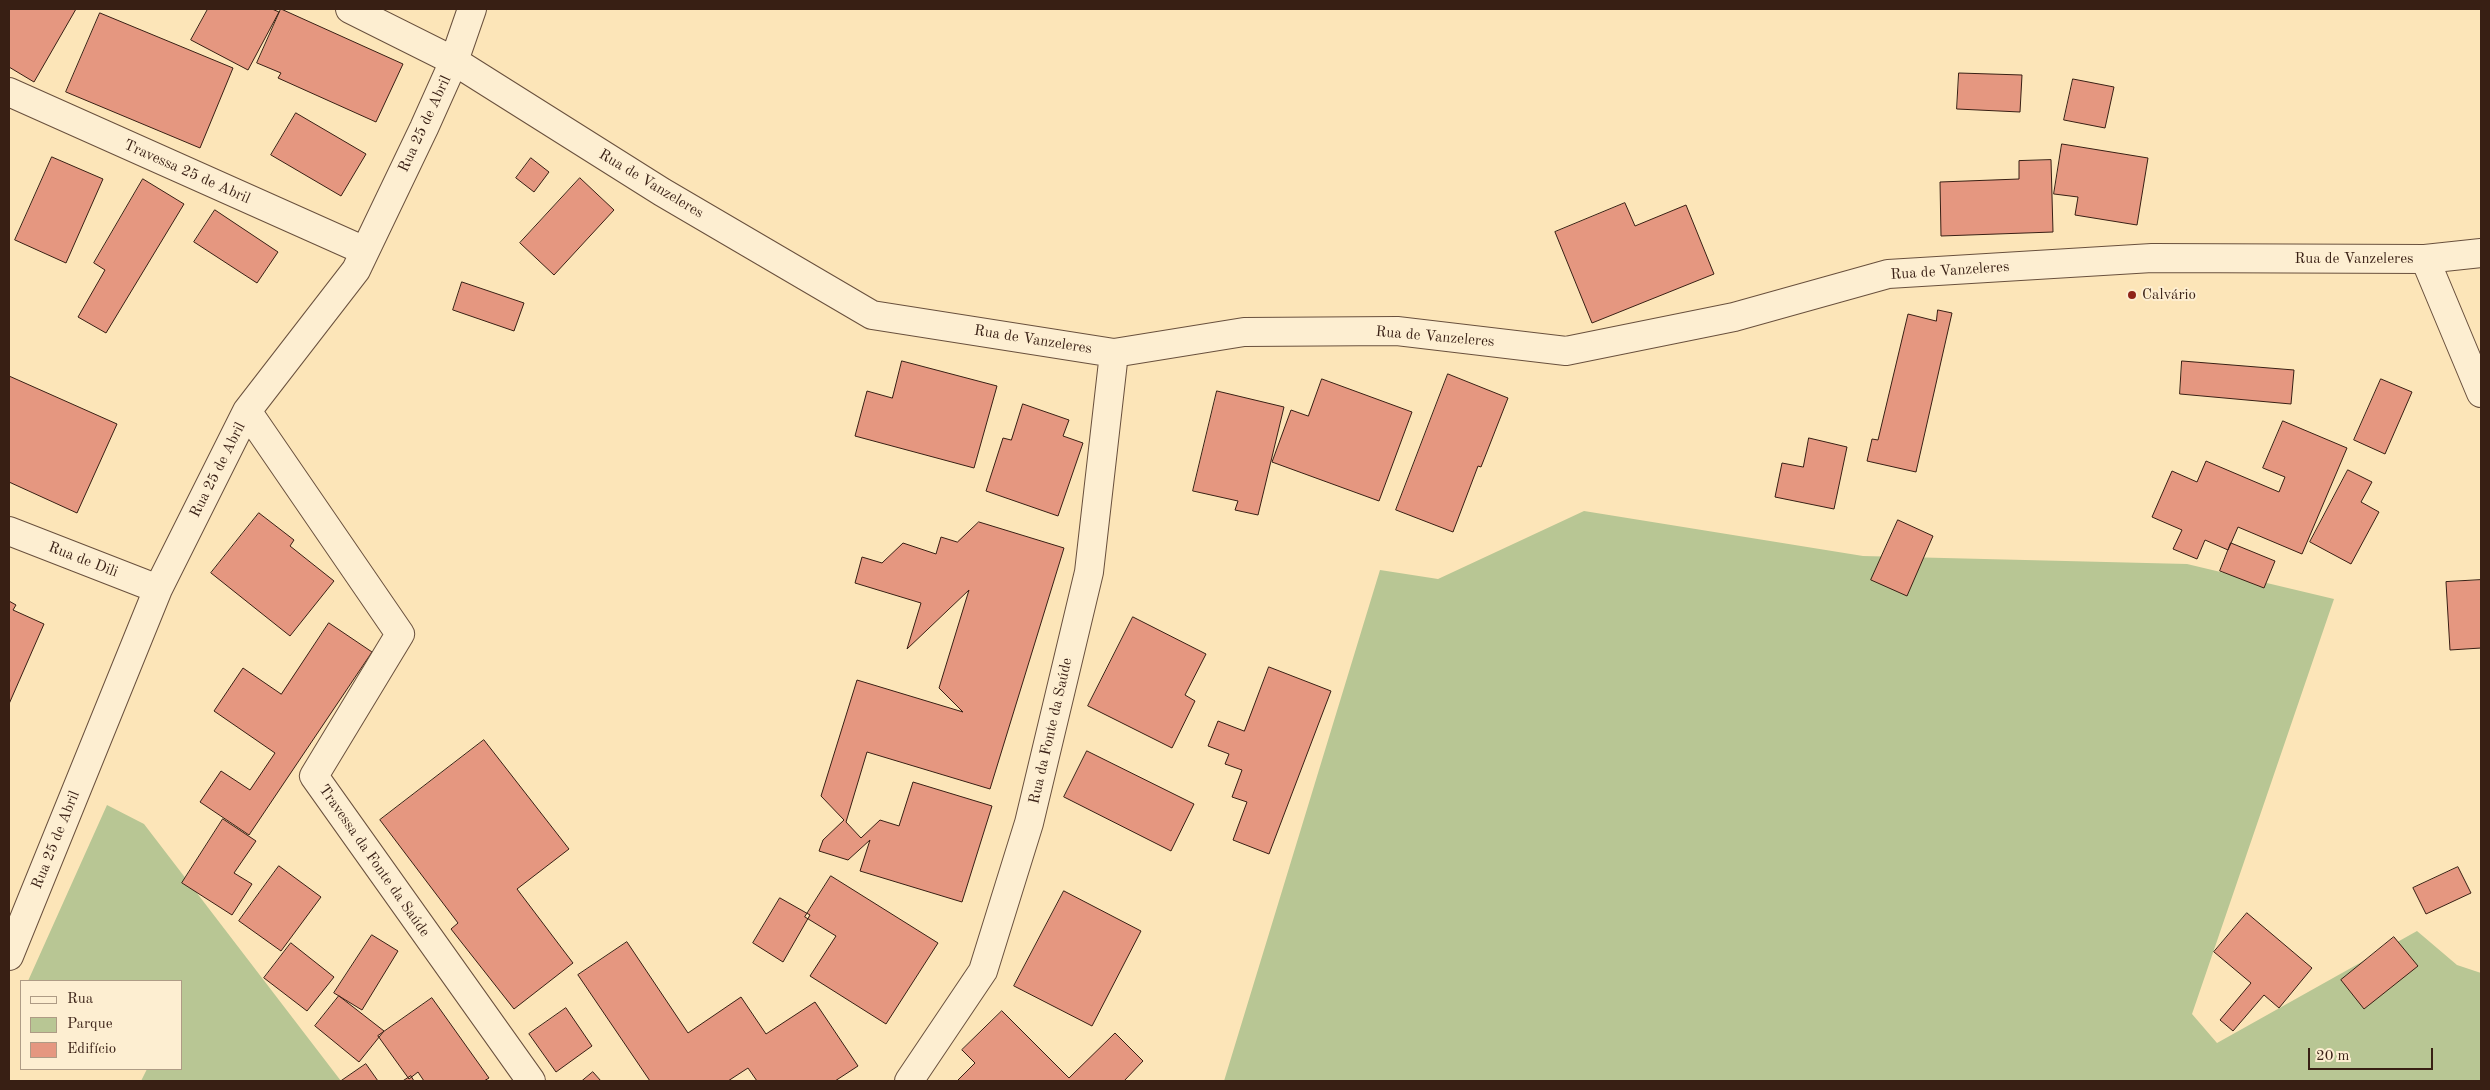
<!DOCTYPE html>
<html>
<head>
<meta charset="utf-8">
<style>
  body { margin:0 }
  #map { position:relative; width:2490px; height:1090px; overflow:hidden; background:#fce5b8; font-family:"Old Standard TT",serif }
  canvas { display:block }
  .frame { position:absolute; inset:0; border:10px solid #381f14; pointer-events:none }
  .legend { position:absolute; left:20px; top:980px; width:162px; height:90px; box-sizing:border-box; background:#fdeed1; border:1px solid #ae9b85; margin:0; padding:6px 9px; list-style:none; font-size:15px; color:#381f14 }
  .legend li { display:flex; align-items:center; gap:10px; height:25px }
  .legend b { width:25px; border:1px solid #ae9b85 }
  .scale { position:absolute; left:2308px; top:1048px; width:125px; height:22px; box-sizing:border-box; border:2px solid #381f14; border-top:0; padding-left:6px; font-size:15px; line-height:18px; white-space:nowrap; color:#381f14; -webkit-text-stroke:4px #fdeed1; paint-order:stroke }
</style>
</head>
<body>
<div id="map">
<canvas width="2490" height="1090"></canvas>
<div class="frame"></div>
<ul class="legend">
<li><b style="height:6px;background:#fdeed1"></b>Rua</li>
<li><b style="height:14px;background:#b8c694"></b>Parque</li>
<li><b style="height:14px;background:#e59780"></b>Edifício</li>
</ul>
<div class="scale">20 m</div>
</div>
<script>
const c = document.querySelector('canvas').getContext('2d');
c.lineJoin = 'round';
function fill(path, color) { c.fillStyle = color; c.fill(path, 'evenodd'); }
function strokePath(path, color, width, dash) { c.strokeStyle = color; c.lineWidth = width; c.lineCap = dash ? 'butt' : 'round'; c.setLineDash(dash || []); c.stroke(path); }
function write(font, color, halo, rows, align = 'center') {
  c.font = font + ' "Old Standard TT",serif'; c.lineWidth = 4; c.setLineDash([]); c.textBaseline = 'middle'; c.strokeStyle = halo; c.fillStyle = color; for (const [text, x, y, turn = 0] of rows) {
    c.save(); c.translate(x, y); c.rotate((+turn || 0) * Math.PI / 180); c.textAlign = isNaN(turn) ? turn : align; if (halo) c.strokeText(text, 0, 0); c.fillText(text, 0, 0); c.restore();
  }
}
const green = new Path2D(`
  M 1584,511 L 1863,556 L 2187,564 L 2334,599 L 2192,1014 L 2217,1043 L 2417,931 L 2457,965 L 2481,973 L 2481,1081 L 1224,1081 L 1380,570 L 1438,579 Z
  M 107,805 L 144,824 L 341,1081 L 141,1081 L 147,1069 L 181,1069 L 181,981 L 28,981 Z`);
const building = new Path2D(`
  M 9,9 L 76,9 L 34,82 L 9,67 Z
  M 208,9 L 272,9 L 279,12 L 248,70 L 191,40 Z
  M 281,9 L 403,64 L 376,122 L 278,78 L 281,73 L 257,63 Z
  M 100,13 L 233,68 L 200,148 L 66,92 Z
  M 1959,73 L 2022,75 L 2020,112 L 1957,109 Z
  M 2073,79 L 2114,87 L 2105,128 L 2064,120 Z
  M 296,113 L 366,154 L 341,196 L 271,155 Z
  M 2062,144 L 2148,158 L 2137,225 L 2075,215 L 2078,197 L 2054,194 Z
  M 52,157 L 103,179 L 66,263 L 15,240 Z
  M 531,158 L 549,172 L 534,192 L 516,178 Z
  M 2051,160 L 2053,232 L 1941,236 L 1940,182 L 2019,179 L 2019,161 Z
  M 580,178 L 614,210 L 554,275 L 520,243 Z
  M 143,179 L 184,204 L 106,333 L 78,317 L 105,270 L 94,263 Z
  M 1625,203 L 1635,226 L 1686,205 L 1714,274 L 1592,323 L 1555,232 Z
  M 215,210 L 278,252 L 257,283 L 194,242 Z
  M 462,282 L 524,303 L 514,331 L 453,310 Z
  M 1938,310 L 1952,313 L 1916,472 L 1867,461 L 1872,439 L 1878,440 L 1908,314 L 1936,321 Z
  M 902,361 L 997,386 L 974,468 L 855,436 L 867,391 L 892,398 Z
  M 2182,361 L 2294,370 L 2291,404 L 2180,394 Z
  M 1448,374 L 1508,398 L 1481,467 L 1478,466 L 1453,532 L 1396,510 Z
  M 9,376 L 117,424 L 77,513 L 9,482 Z
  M 1322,379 L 1412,412 L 1379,501 L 1272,462 L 1291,410 L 1308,416 Z
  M 2381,379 L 2412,392 L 2385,454 L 2354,440 Z
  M 1217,391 L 1284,407 L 1258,515 L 1235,510 L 1238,501 L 1193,491 Z
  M 1023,404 L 1069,420 L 1063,436 L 1083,443 L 1058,516 L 986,491 L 1003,438 L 1011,440 Z
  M 2283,421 L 2347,448 L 2302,554 L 2238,527 L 2228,550 L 2205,540 L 2197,559 L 2173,549 L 2182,530 L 2152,517 L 2172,471 L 2197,482 L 2206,461 L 2279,492 L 2285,477 L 2263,468 Z
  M 1809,438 L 1847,447 L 1834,509 L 1775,497 L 1782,463 L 1803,467 Z
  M 2348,470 L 2372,482 L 2361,502 L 2379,512 L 2351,564 L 2310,542 Z
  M 259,513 L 294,540 L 290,546 L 334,581 L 290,636 L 211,573 Z
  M 1898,520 L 1933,536 L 1907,596 L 1871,580 Z
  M 979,522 L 1064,548 L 990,789 L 867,752 L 846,822 L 861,838 L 880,820 L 899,826 L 913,782 L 992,806 L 962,902 L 860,871 L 870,840 L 848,860 L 819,851 L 823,840 L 844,820 L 821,796 L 857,680 L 963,712 L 939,688 L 969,590 L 907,649 L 921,603 L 855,583 L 862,557 L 882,563 L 903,543 L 936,554 L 941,537 L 957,542 Z
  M 2231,543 L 2275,561 L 2264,588 L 2220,571 Z
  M 2481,580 L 2481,648 L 2450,650 L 2446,582 Z
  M 9,601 L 16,605 L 13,610 L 44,624 L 9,704 Z
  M 1133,617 L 1206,654 L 1185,695 L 1195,701 L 1172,748 L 1088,706 Z
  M 329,623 L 372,652 L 249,835 L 200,802 L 221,771 L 250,790 L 275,753 L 214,711 L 243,668 L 281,694 Z
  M 1269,667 L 1331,691 L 1269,854 L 1233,840 L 1247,802 L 1232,797 L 1242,770 L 1225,764 L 1229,754 L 1208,746 L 1218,721 L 1244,731 Z
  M 484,740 L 569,849 L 517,889 L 573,963 L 514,1009 L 451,929 L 458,923 L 380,820 Z
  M 1087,751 L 1194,804 L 1171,851 L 1064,797 Z
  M 223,819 L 256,841 L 234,873 L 252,884 L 232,915 L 182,883 Z
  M 279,866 L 321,897 L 281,951 L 239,921 Z
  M 2458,867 L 2471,893 L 2426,914 L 2413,888 Z
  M 831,876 L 938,943 L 886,1024 L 810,976 L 836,936 L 805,917 Z
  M 1064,891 L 1141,931 L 1092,1026 L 1014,986 Z
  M 780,898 L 810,915 L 783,962 L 753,943 Z
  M 2247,913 L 2312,968 L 2279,1008 L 2264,995 L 2233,1031 L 2220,1020 L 2251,983 L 2214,952 Z
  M 372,935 L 398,951 L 362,1010 L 334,993 Z
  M 2394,937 L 2418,966 L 2364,1009 L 2341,980 Z
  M 627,942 L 688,1033 L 741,997 L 766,1034 L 815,1002 L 858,1066 L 835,1081 L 757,1081 L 748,1068 L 728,1081 L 650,1081 L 578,975 Z
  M 291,943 L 334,977 L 307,1011 L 264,978 Z
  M 339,996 L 384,1031 L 359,1062 L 315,1026 Z
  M 432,998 L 489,1078 L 484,1081 L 424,1081 L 418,1072 L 409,1079 L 378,1036 Z
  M 566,1008 L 592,1046 L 556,1072 L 529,1034 Z
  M 1002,1011 L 1069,1078 L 1115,1033 L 1143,1061 L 1124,1081 L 957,1081 L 975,1063 L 962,1050 Z
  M 366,1064 L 378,1081 L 341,1081 Z
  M 593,1072 L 601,1081 L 582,1081 Z
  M 411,1076 L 414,1081 L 403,1081 Z`);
const street = new Path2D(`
  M 350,9 L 454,61 L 662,192 L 872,315 L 1114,353 L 1244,332 L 1397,331 L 1566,351 L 1734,317 L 1888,274 L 2152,258 L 2425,259 L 2481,253
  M 9,92 L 365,251
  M 2425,259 L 2481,393
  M 247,411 L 400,634 L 314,776 L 531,1081
  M 9,531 L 158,589
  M 9,956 L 158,589 L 247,411 L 356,270 L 424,128 L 454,61 L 472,9
  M 909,1081 L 983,971 L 1029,823 L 1089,572 L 1114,353`);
const markers = [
  [2132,295,5,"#8f2418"]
];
const streetNames = [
  ["Rua 25 de Abril",425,124,-65],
  ["Travessa 25 de Abril",187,172,24],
  ["Rua de Vanzeleres",651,184,31],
  ["Rua de Vanzeleres",2354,259],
  ["Rua de Vanzeleres",1950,271,-4],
  ["Rua de Vanzeleres",1435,337,5],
  ["Rua de Vanzeleres",1033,340,9],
  ["Rua 25 de Abril",218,470,-63],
  ["Rua de Dili",83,560,21],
  ["Rua da Fonte da Saúde",1051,731,-77],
  ["Rua 25 de Abril",56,840,-68],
  ["Travessa da Fonte da Saúde",374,861,55]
];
const poiNames = [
  ["Calvário",2142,295]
];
fill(green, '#b8c694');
fill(building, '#e59780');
strokePath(building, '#381f14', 1);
strokePath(street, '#69503d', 30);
strokePath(street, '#fdeed1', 28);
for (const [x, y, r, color] of markers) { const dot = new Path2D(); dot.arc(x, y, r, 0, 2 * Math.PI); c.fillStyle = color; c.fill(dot); strokePath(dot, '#fdeed1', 2); }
write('15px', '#381f14', '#fdeed1', streetNames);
write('15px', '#381f14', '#fdeed1', poiNames, 'left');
</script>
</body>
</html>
